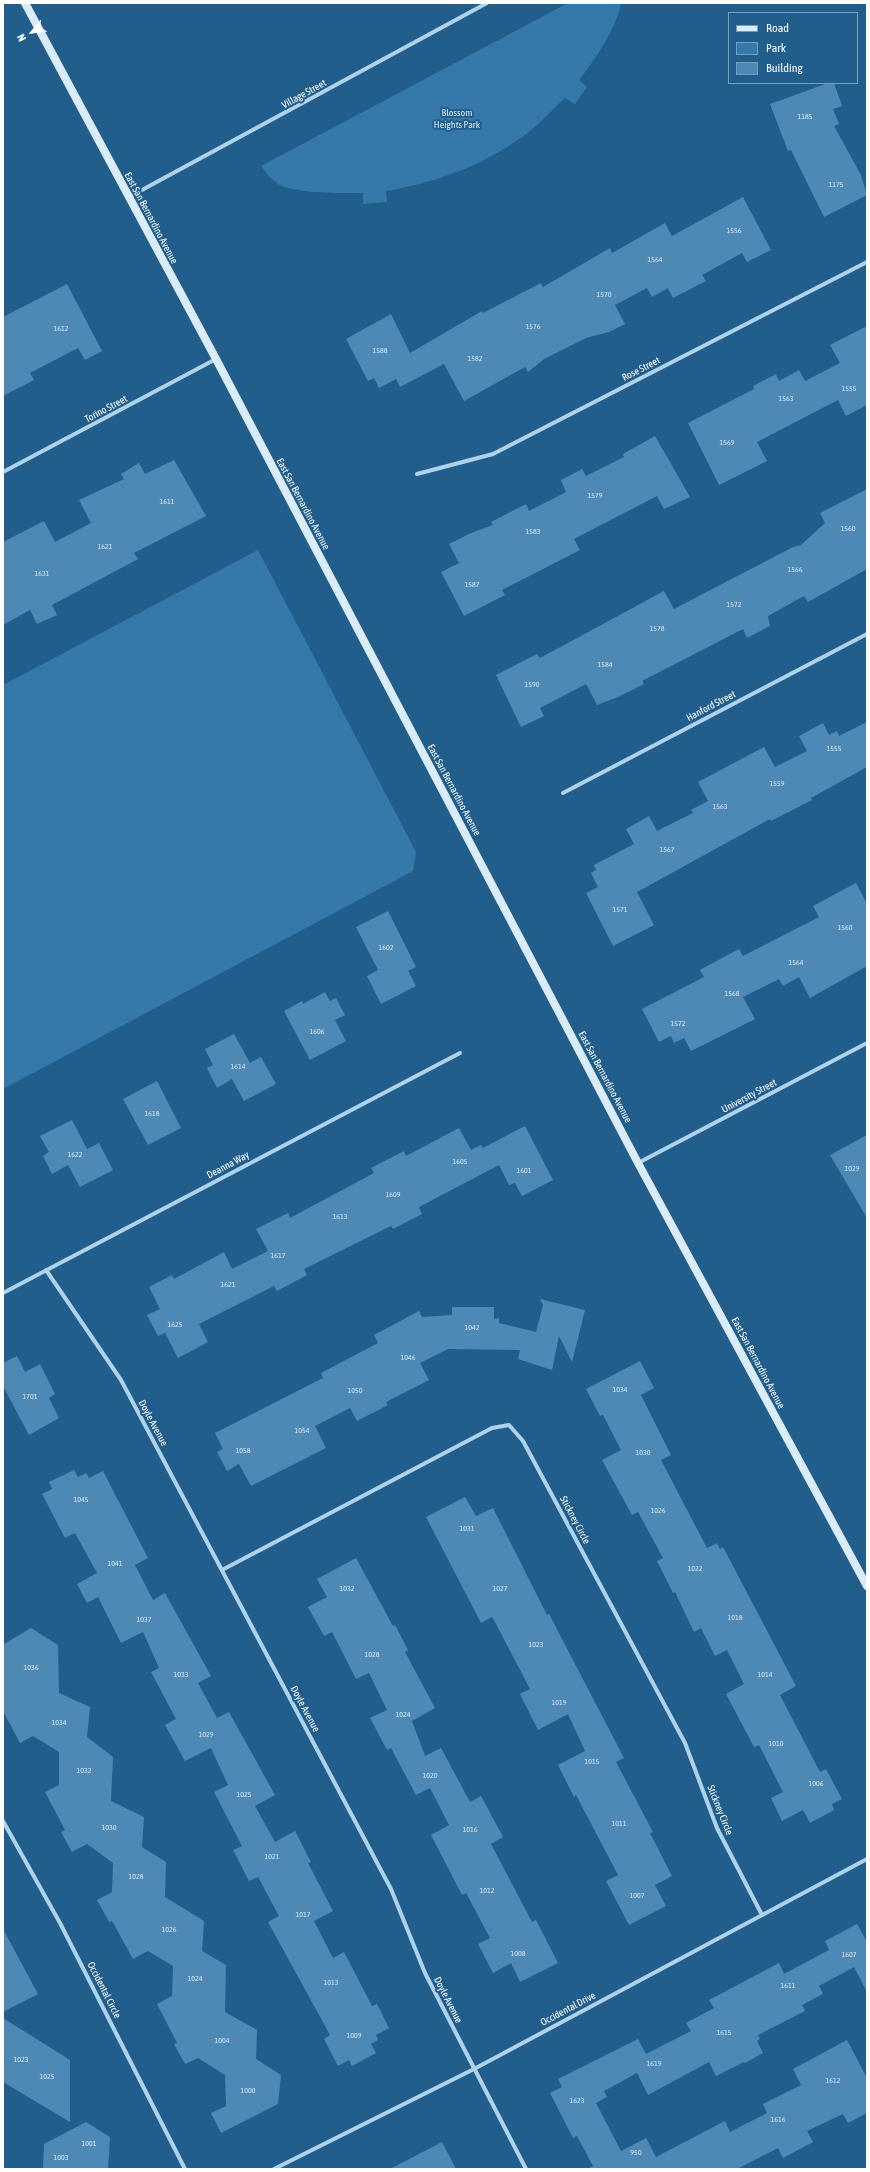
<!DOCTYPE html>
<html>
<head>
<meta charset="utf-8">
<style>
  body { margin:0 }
  #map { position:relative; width:870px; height:2172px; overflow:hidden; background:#215e8c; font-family:"Asap Condensed",sans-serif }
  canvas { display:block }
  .frame { position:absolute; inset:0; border:4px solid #fff; pointer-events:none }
  .legend { position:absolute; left:728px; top:12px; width:130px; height:72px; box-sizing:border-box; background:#215e8c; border:1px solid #7a9eba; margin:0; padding:5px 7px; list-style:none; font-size:12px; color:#fff }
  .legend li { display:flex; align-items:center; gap:8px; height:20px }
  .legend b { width:20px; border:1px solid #7a9eba }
  .north { position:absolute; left:12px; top:12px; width:40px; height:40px; -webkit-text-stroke:3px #215e8c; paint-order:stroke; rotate:242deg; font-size:11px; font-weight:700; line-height:16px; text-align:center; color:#fff }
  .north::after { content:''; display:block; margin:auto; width:14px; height:18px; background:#fff; clip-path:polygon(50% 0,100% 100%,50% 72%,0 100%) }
</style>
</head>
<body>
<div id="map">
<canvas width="870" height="2172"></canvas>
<div class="frame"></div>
<ul class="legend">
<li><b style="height:5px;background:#dbecf9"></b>Road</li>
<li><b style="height:11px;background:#3578aa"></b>Park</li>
<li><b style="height:11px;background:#4e89b6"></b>Building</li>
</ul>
<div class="north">N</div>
</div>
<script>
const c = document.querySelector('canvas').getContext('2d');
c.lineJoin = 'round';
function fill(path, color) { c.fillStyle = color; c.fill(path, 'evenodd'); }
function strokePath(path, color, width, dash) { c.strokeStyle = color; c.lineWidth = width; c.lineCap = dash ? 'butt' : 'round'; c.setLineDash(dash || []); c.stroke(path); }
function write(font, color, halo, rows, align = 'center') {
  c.font = font + ' "Asap Condensed",sans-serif'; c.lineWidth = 4; c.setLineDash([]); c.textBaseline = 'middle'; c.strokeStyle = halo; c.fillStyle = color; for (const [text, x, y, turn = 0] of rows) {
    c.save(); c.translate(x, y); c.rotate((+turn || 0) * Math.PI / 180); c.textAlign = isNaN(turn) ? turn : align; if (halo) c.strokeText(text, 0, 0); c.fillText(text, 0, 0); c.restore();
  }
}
const green = new Path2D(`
  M 568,3 L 621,3 C 617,28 594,61 579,80 L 587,87 L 575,104 L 565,98 C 551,111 538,126 522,137 C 482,166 435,183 386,191 L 387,202 L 363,204 L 363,193 C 342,193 296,194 278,184 C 271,179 266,173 261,166 Z
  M 258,550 L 416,852 L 413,871 L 3,1089 L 3,685 Z`);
const building = new Path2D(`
  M 828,83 L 834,83 L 842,106 L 833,109 L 839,124 L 834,126 L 861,175 L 867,195 L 824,217 L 791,150 L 788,151 L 770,104 Z
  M 743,197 L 771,250 L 747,262 L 742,253 L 702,275 L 706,281 L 673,298 L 668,288 L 652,297 L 647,288 L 615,305 L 625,324 L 609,332 L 586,338 L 544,359 L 528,372 L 525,367 L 464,401 L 444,364 L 400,387 L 396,379 L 379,388 L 374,378 L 368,381 L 346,339 L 391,314 L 410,353 L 482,311 L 483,313 L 541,283 L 543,287 L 610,248 L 612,253 L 665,223 L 672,236 Z
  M 67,284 L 102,351 L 85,360 L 78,348 L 30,373 L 34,380 L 3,396 L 3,317 Z
  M 867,326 L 867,405 L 846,416 L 838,400 L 757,442 L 767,461 L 719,485 L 688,423 L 754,389 L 753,386 L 776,374 L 779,381 L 799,370 L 805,381 L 840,363 L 830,345 Z
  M 655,436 L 690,497 L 664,509 L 657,496 L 574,539 L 580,550 L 502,590 L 505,595 L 464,616 L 441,572 L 459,563 L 449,544 L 471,533 L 493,525 L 491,522 L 526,504 L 529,511 L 566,492 L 561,480 L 582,469 L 586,476 L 624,457 L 623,454 Z
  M 174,460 L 206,516 L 134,553 L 138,559 L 52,605 L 57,615 L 37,624 L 30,610 L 3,625 L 3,542 L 44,521 L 55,542 L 91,523 L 79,500 L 124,479 L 121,474 L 139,463 L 145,474 Z
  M 867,489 L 867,569 L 808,602 L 804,596 L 768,616 L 770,626 L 747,638 L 743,629 L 642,681 L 644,684 L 618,697 L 597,705 L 586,684 L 540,708 L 544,716 L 521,727 L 496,675 L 537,654 L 540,658 L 664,591 L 674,609 L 793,547 L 801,545 L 825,523 L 820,513 Z
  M 867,722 L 867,767 L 811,798 L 812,800 L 771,821 L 770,819 L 637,892 L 654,925 L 613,946 L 586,893 L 598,887 L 591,873 L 596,870 L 594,865 L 634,844 L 626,829 L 649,816 L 657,831 L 693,813 L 691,810 L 708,801 L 698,782 L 764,747 L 775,767 L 807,751 L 799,736 L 823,723 L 829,735 L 837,731 L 839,736 Z
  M 856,883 L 867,904 L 867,966 L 810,998 L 799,977 L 783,986 L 779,979 L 743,997 L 755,1019 L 691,1051 L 684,1038 L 674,1043 L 671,1036 L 659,1042 L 642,1009 L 704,977 L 700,970 L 739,949 L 743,956 L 819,917 L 813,906 Z
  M 388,911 L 416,967 L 408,971 L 416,986 L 381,1004 L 367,976 L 378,970 L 356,927 Z
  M 325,992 L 330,1001 L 336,998 L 345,1015 L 335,1020 L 346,1041 L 310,1060 L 284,1011 L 302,1001 L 303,1004 Z
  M 234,1034 L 250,1063 L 261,1057 L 276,1084 L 244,1101 L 232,1079 L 217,1088 L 207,1068 L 213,1065 L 205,1049 Z
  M 157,1081 L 181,1128 L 148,1145 L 123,1099 Z
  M 72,1120 L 87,1149 L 99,1143 L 113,1170 L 80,1187 L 68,1165 L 52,1174 L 43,1156 L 49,1152 L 40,1136 Z
  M 525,1126 L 553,1180 L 522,1196 L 515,1183 L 509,1185 L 499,1165 L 419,1207 L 422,1214 L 393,1229 L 391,1226 L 304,1269 L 307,1275 L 277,1291 L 274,1286 L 199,1324 L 208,1342 L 178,1358 L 165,1333 L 158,1336 L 147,1315 L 160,1309 L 149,1287 L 172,1275 L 174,1279 L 224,1252 L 232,1269 L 268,1251 L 256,1229 L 288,1213 L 290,1218 L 374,1173 L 371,1168 L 404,1151 L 406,1156 L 459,1128 L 471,1150 L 481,1145 L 483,1148 Z
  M 867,1135 L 867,1218 L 830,1155 Z
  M 540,1299 L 585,1310 L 572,1362 L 559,1336 L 552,1370 L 518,1359 L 520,1350 L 448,1349 L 420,1363 L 429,1380 L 386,1402 L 388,1405 L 357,1421 L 350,1408 L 315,1426 L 326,1448 L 251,1486 L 239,1464 L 227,1471 L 217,1452 L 223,1449 L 215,1433 L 323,1378 L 321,1373 L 378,1343 L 374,1335 L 419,1311 L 422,1317 L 452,1315 L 452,1307 L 494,1307 L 494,1319 L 499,1318 L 499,1323 L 536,1332 L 543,1305 Z
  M 17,1356 L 25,1372 L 40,1364 L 55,1394 L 49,1398 L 59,1418 L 29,1435 L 3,1386 L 3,1363 Z
  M 640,1361 L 654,1388 L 641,1395 L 671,1455 L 661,1460 L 707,1548 L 717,1543 L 720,1549 L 723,1547 L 796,1686 L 780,1695 L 820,1772 L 826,1769 L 842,1799 L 832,1804 L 834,1810 L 810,1823 L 803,1810 L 782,1821 L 771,1798 L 783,1792 L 759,1745 L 754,1747 L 726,1694 L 744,1684 L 727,1650 L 715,1656 L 701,1628 L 694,1632 L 675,1592 L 673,1593 L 657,1561 L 663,1558 L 638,1512 L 632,1515 L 602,1460 L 621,1450 L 603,1415 L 600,1416 L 586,1389 Z
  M 74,1470 L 78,1477 L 86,1473 L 89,1478 L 103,1471 L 148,1558 L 135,1565 L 153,1600 L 165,1593 L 211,1676 L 198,1683 L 217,1718 L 229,1712 L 275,1795 L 255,1806 L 275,1842 L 295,1831 L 311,1862 L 308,1863 L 333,1911 L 314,1921 L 333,1958 L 344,1952 L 372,2006 L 377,2004 L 389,2028 L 376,2035 L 378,2040 L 371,2044 L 376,2053 L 352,2066 L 349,2060 L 338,2066 L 324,2039 L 330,2035 L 268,1922 L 279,1916 L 258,1877 L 249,1881 L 233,1850 L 242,1846 L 214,1792 L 228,1785 L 211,1748 L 185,1761 L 165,1725 L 176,1719 L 151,1672 L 159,1668 L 143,1632 L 121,1643 L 98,1597 L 87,1603 L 77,1584 L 97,1573 L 75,1533 L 65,1538 L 42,1494 L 52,1489 L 49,1482 Z
  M 465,1497 L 476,1516 L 493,1508 L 547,1615 L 549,1614 L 624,1758 L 616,1762 L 653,1832 L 650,1833 L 672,1876 L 655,1885 L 666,1906 L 629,1925 L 606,1881 L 618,1875 L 576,1795 L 574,1797 L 558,1765 L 585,1751 L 568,1714 L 538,1730 L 520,1694 L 530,1689 L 496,1624 L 492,1617 L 481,1623 L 426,1517 Z
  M 356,1558 L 393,1626 L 395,1625 L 408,1650 L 405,1652 L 435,1708 L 412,1721 L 425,1756 L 441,1748 L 470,1802 L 481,1796 L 503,1837 L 491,1844 L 532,1922 L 536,1920 L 558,1963 L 520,1982 L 511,1963 L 493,1973 L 478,1944 L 490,1938 L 466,1893 L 462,1895 L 431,1835 L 449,1825 L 430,1788 L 416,1795 L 391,1748 L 387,1750 L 370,1718 L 387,1710 L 369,1673 L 356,1679 L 332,1632 L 324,1636 L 308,1607 L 327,1597 L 317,1579 Z
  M 31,1628 L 58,1645 L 59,1693 L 90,1707 L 87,1737 L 113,1757 L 111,1801 L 144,1817 L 142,1847 L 166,1862 L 165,1897 L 204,1921 L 202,1951 L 226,1965 L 225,2012 L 257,2030 L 256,2059 L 281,2075 L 278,2104 L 221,2133 L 211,2113 L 226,2106 L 225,2075 L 198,2058 L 185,2064 L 174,2044 L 177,2043 L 157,2004 L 172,1996 L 173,1966 L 148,1951 L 133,1959 L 112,1921 L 109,1922 L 97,1900 L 112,1892 L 113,1863 L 87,1844 L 72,1852 L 61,1832 L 65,1830 L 45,1792 L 59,1785 L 59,1752 L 33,1736 L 20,1743 L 3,1711 L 4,1644 Z
  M 857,1924 L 867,1942 L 867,1992 L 854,1967 L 819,1986 L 823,1994 L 802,2005 L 805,2011 L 758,2035 L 760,2039 L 757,2041 L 763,2053 L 745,2063 L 744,2062 L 716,2076 L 709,2062 L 648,2095 L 637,2073 L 604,2091 L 607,2097 L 596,2103 L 621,2151 L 646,2138 L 656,2157 L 725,2121 L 730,2132 L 767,2113 L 763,2104 L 801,2085 L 793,2069 L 847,2040 L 867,2078 L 867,2113 L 848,2123 L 843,2114 L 807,2131 L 813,2142 L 783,2158 L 778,2148 L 737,2169 L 587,2169 L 593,2166 L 577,2136 L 573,2138 L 550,2093 L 562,2087 L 558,2079 L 638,2039 L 646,2054 L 691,2031 L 686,2023 L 714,2008 L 709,2000 L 779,1963 L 784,1974 L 829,1950 L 825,1941 Z
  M 3,1929 L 38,1994 L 3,2012 Z
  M 3,2018 L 70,2060 L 70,2122 L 3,2082 Z
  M 86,2122 L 110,2137 L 108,2169 L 43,2169 L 44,2144 Z
  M 442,2142 L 456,2169 L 390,2169 Z`);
const street = new Path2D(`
  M 129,197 L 487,3
  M 3,472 L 216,359
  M 417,474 L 493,454 L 867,262
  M 563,793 L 867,634
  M 638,1163 L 867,1043
  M 46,1270 L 121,1380 L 391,1889 L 425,1973 L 526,2169
  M 3,1293 L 460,1053
  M 222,1570 L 492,1428 L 509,1425 L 523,1441 L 685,1743 L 717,1828 L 762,1915
  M 3,1821 L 60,1923 L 185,2169
  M 274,2169 L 474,2069 L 867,1859`);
const secondary = new Path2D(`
  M 25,3 L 216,359 L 638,1163 L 867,1586`);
const numberNames = [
  ["1185",805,116],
  ["1175",836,184],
  ["1556",734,230],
  ["1564",655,259],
  ["1570",604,294],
  ["1576",533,326],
  ["1612",61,328],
  ["1588",380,350],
  ["1582",475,358],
  ["1555",849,388],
  ["1563",786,398],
  ["1569",727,442],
  ["1579",595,495],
  ["1611",167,501],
  ["1560",848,528],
  ["1583",533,531],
  ["1621",105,546],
  ["1566",795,569],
  ["1631",42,573],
  ["1587",472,584],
  ["1572",734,604],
  ["1578",657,628],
  ["1584",605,664],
  ["1590",532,684],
  ["1555",834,748],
  ["1559",777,783],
  ["1563",720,806],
  ["1567",667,849],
  ["1571",620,909],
  ["1560",845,927],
  ["1602",386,947],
  ["1564",796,962],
  ["1568",732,993],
  ["1572",678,1023],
  ["1606",317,1031],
  ["1614",238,1066],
  ["1618",152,1113],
  ["1622",75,1154],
  ["1605",460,1161],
  ["1029",852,1168],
  ["1601",524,1170],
  ["1609",393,1194],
  ["1613",340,1216],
  ["1617",278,1255],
  ["1621",228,1284],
  ["1625",175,1324],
  ["1042",472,1327],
  ["1046",408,1357],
  ["1034",620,1389],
  ["1050",355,1390],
  ["1701",30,1396],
  ["1054",302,1430],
  ["1058",243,1450],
  ["1030",643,1452],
  ["1045",81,1499],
  ["1026",658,1510],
  ["1031",467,1528],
  ["1041",115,1563],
  ["1022",695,1568],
  ["1032",347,1588],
  ["1027",500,1588],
  ["1018",735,1617],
  ["1037",144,1619],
  ["1023",536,1644],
  ["1028",372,1654],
  ["1036",31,1667],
  ["1033",181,1674],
  ["1014",765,1674],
  ["1019",559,1702],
  ["1024",403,1714],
  ["1034",59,1722],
  ["1029",206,1734],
  ["1010",776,1743],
  ["1015",592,1761],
  ["1032",84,1770],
  ["1020",430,1775],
  ["1006",816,1783],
  ["1025",244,1794],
  ["1011",619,1823],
  ["1030",109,1827],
  ["1016",470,1829],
  ["1021",272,1856],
  ["1028",136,1876],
  ["1012",487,1890],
  ["1007",637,1895],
  ["1017",303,1914],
  ["1026",169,1929],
  ["1008",518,1953],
  ["1607",849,1954],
  ["1024",195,1978],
  ["1013",331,1982],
  ["1611",788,1985],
  ["1615",724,2032],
  ["1009",354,2035],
  ["1004",222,2040],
  ["1023",21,2059],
  ["1619",654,2063],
  ["1025",47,2076],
  ["1612",833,2080],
  ["1000",248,2090],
  ["1623",577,2100],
  ["1616",778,2119],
  ["1001",89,2143],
  ["950",636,2152],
  ["1003",61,2157]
];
const streetNames = [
  ["Village Street",304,94,-29],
  ["East San Bernardino Avenue",151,218,62],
  ["Rose Street",641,369,-27],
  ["Torino Street",106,409,-28],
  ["East San Bernardino Avenue",303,504,62],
  ["Hanford Street",711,706,-28],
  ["East San Bernardino Avenue",454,790,62],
  ["East San Bernardino Avenue",605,1077,62],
  ["University Street",749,1096,-28],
  ["Deanna Way",228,1165,-28],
  ["East San Bernardino Avenue",758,1363,62],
  ["Doyle Avenue",153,1423,62],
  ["Stickney Circle",575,1520,62],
  ["Doyle Avenue",305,1709,62],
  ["Stickney Circle",720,1810,68],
  ["Occidental Circle",104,1990,63],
  ["Doyle Avenue",448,2000,63],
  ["Occidental Drive",568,2009,-28]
];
const parkNames = [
  ["Blossom",457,113],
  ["Heights Park",457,125]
];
fill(green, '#3578aa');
fill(building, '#4e89b6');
strokePath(street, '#afd2eb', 4);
strokePath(secondary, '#dbecf9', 8);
write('8px', '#d3e2ed', null, numberNames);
write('10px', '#fff', '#215e8c', streetNames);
write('10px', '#d4e9f8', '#215e8c', parkNames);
</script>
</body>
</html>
